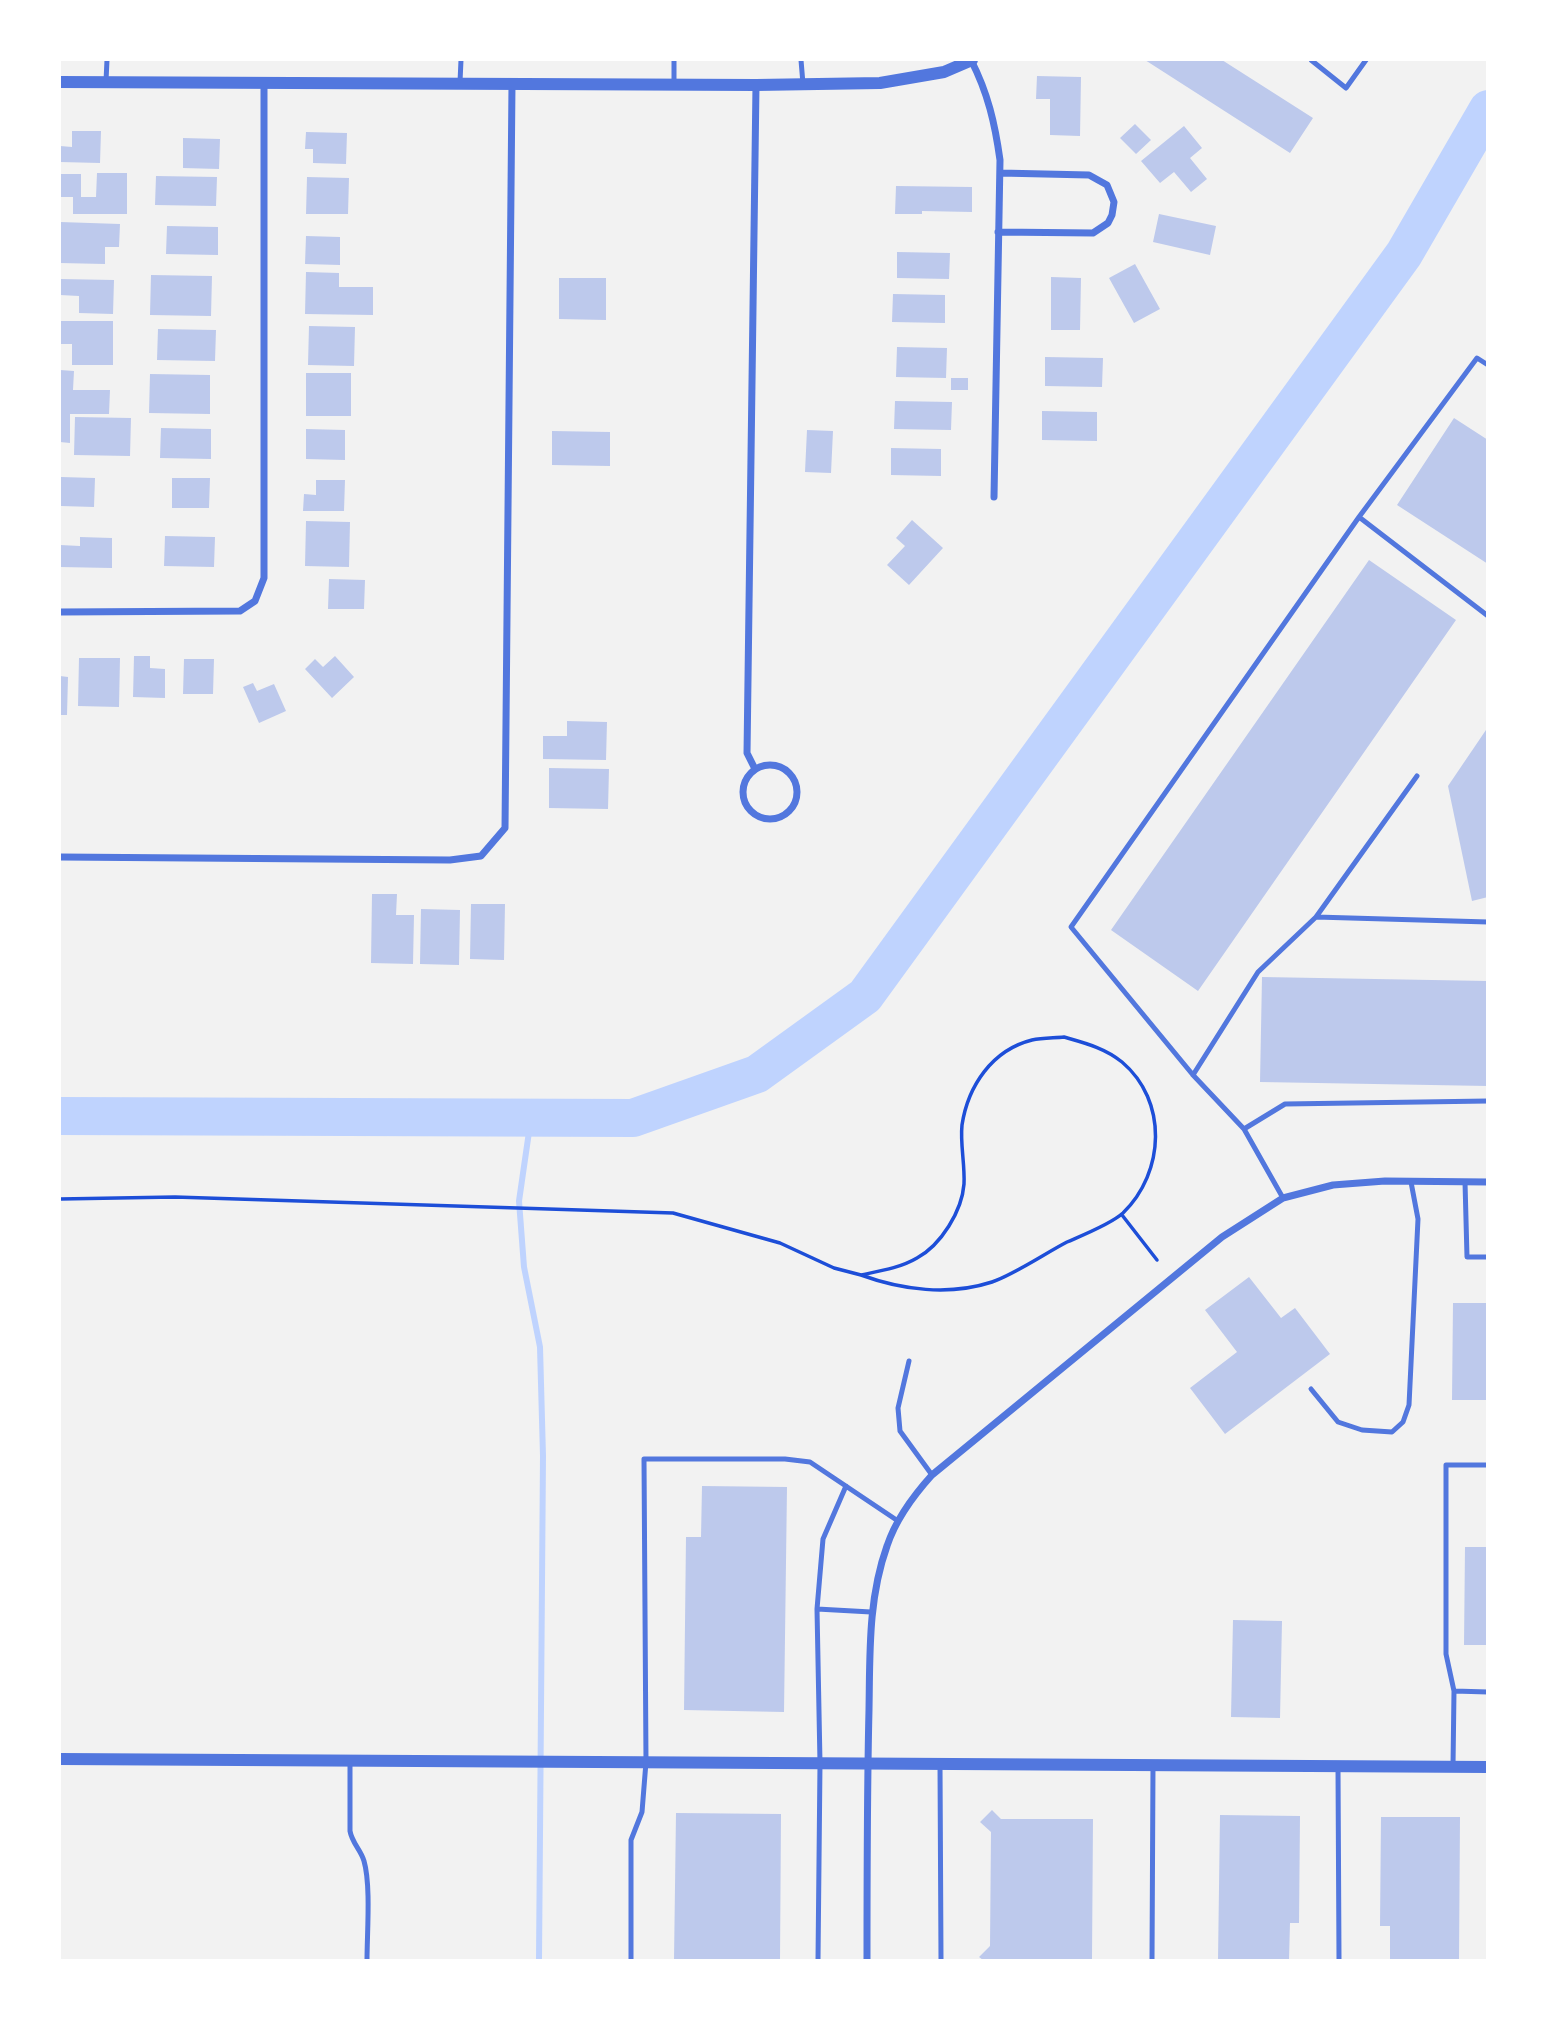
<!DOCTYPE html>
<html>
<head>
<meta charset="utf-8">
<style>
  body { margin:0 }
  #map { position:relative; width:1547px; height:2020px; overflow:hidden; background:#f2f2f2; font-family:"Archivo Narrow",sans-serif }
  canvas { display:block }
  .frame { position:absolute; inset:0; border:61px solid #fff; pointer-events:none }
</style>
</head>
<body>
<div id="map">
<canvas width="1547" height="2020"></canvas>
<div class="frame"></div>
</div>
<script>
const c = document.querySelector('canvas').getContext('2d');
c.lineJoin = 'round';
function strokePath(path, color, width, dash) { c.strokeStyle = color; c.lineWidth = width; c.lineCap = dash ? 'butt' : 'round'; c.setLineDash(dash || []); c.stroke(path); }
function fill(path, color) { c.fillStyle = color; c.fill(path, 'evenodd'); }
const stream = new Path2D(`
  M 531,1118 L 519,1201 L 524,1267 L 540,1347 L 543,1456 L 539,1960`);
const river = new Path2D(`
  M 60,1116 L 633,1118 L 757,1074 L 865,996 L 1404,254 L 1488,109`);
const building = new Path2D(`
  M 1145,60 L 1222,60 L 1313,118 L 1290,153 Z
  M 1037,76 L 1081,77 L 1080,136 L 1050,135 L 1050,99 L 1036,99 Z
  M 1135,124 L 1151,140 L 1136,154 L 1120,138 Z
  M 1184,126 L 1202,148 L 1190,158 L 1207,179 L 1191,192 L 1174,172 L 1160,183 L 1141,161 Z
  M 72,131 L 101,131 L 100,163 L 60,162 L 60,146 L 72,147 Z
  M 306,132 L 347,133 L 346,164 L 313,163 L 313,149 L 305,149 Z
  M 183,138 L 220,139 L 219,169 L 183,168 Z
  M 97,173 L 127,173 L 127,214 L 73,214 L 73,197 L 60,197 L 60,174 L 81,174 L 81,197 L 96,197 Z
  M 156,176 L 217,177 L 216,206 L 155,205 Z
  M 307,177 L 349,178 L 348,214 L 306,214 Z
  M 896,186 L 972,187 L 972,212 L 922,211 L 922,214 L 895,214 Z
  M 1159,214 L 1216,226 L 1210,255 L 1153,242 Z
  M 60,222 L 120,224 L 119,247 L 105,247 L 105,264 L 60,263 Z
  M 167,226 L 218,227 L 218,255 L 166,254 Z
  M 306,236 L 340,237 L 340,265 L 305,264 Z
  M 897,252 L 950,253 L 949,279 L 897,278 Z
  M 1135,264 L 1160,309 L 1134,323 L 1109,278 Z
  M 306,272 L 339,273 L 339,287 L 373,287 L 373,315 L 305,314 Z
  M 151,275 L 212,276 L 211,316 L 150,315 Z
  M 1051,277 L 1081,278 L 1080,330 L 1051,330 Z
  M 559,278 L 606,278 L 606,320 L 559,319 Z
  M 60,279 L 114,280 L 113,314 L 79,313 L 79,296 L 60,295 Z
  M 893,294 L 945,295 L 945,323 L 892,322 Z
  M 60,321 L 113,321 L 113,365 L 72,365 L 72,344 L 60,344 Z
  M 309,326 L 355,327 L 354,366 L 308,365 Z
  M 158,329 L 216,330 L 215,361 L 157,360 Z
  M 897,347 L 947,348 L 946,378 L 896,377 Z
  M 1045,357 L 1103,358 L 1102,387 L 1045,386 Z
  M 60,370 L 74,371 L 73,390 L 110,390 L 109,414 L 70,414 L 70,443 L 60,442 Z
  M 306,373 L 351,373 L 351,416 L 306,416 Z
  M 150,374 L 210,375 L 210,414 L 149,413 Z
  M 951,378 L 968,378 L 968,390 L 951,390 Z
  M 895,401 L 952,402 L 951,430 L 894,429 Z
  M 1042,411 L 1097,412 L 1097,441 L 1042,440 Z
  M 75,417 L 131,418 L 130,456 L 74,455 Z
  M 1454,418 L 1488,440 L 1488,564 L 1397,505 Z
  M 161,428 L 211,429 L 211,459 L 160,458 Z
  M 306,429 L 345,430 L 345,460 L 306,459 Z
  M 807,430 L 833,431 L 831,473 L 805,472 Z
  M 552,431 L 610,432 L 610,466 L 552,465 Z
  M 891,448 L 941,449 L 941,476 L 891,475 Z
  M 61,477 L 95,478 L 94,507 L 61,506 Z
  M 172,478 L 210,478 L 209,508 L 172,508 Z
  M 316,480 L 345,480 L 344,511 L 303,511 L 304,494 L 316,495 Z
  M 912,520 L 943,548 L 909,585 L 887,565 L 905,546 L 896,538 Z
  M 306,521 L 350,522 L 349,567 L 305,566 Z
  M 165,536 L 215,537 L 214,567 L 164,566 Z
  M 80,537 L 112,538 L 112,568 L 60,567 L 60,545 L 80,546 Z
  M 1369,560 L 1456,620 L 1198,991 L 1111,930 Z
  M 329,579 L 365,580 L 364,609 L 328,609 Z
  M 134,656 L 150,656 L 150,668 L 165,669 L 165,698 L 133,697 Z
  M 335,656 L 354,677 L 332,698 L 305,669 L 315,659 L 323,667 Z
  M 79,658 L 120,658 L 119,707 L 78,706 Z
  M 184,659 L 214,659 L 213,694 L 183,694 Z
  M 60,676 L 68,677 L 67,715 L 60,715 Z
  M 253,683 L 257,691 L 274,684 L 286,711 L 259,723 L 243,687 Z
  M 567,721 L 607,722 L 606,760 L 543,759 L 543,736 L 567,736 Z
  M 1488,727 L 1488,897 L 1472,901 L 1448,786 Z
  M 549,768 L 609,769 L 608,809 L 549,808 Z
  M 372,894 L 397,894 L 396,915 L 414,915 L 413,964 L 371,963 Z
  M 471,904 L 505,904 L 504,960 L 470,959 Z
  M 421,909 L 460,910 L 459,965 L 420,964 Z
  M 1262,977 L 1488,981 L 1488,1086 L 1260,1082 Z
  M 1249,1277 L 1281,1318 L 1295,1308 L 1330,1354 L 1225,1434 L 1190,1388 L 1237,1352 L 1205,1310 Z
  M 1453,1303 L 1488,1303 L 1488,1400 L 1452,1400 Z
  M 702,1486 L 787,1487 L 784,1712 L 684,1710 L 686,1537 L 701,1537 Z
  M 1465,1547 L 1488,1547 L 1488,1645 L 1464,1645 Z
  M 1233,1620 L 1282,1621 L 1280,1718 L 1231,1717 Z
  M 992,1810 L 1001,1819 L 1093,1819 L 1092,1959 L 983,1960 L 979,1957 L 990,1946 L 991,1832 L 980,1822 Z
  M 676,1813 L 781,1814 L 780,1960 L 674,1960 Z
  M 1220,1815 L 1300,1816 L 1299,1923 L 1290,1923 L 1289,1960 L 1218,1960 Z
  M 1381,1817 L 1460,1817 L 1459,1960 L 1390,1960 L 1390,1926 L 1380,1926 Z`);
const path = new Path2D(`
  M 1064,1037 C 1085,1043 1105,1048 1122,1062 C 1168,1101 1165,1172 1123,1213 C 1111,1224 1083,1235 1067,1242 C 1044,1254 1015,1274 992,1282 C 949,1296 902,1290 861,1275 C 880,1271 900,1268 917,1258 C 941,1245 962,1211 964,1184 C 965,1164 960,1144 962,1125 C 968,1086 992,1050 1032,1040 C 1042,1038 1054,1038 1064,1037 Z
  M 60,1199 L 175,1197 L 673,1213 L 780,1243 L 834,1268 L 861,1275
  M 1122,1215 L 1157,1260`);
const service = new Path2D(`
  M 674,60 L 674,85
  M 801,60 L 803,84
  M 1311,60 L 1346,88 L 1366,60
  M 106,81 L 107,60
  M 460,82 L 461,60
  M 1359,517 L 1488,616
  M 1316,917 L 1417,776
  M 1193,1075 L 1258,972 L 1316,917 L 1488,922
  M 1244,1129 L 1285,1104 L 1488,1101
  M 1465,1182 L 1467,1257 L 1488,1257
  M 1283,1198 L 1244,1129 L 1193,1075 L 1071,927 L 1359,517 L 1477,358 L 1488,365
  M 909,1361 L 898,1408 L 900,1431 L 932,1475
  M 1311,1389 L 1338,1422 L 1362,1430 L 1392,1432 L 1403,1422 L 1409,1405 L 1418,1219 L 1411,1182
  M 817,1609 L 871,1612
  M 1454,1691 L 1488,1692
  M 350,1761 L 350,1831 C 352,1843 361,1850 364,1861 C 371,1885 367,1934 367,1960
  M 940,1764 L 941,1960
  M 1453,1766 L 1454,1691 L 1446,1654 L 1446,1465 L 1488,1465
  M 1338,1768 L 1339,1960
  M 631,1960 L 631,1840 L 642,1812 L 646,1762 L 644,1459 L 785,1459 L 810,1462 L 898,1521
  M 818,1960 L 820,1763 L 817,1609 L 823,1539 L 846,1486
  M 1152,1960 L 1153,1765`);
const minor = new Path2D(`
  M 971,60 C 988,93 995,124 1000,160 L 994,497
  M 998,232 L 1093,233 L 1108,223 L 1112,215 L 1114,202 L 1107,185 L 1089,175 L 1000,173
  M 60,612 L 240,611 L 255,601 L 264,578 L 264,82
  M743 792a27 27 0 1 1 54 0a27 27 0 1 1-54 0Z
  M 755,769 L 747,753 L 756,85
  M 60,857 L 450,860 L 481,856 L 505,828 L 512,84
  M 867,1960 C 867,1877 867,1793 869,1710 C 870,1654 868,1599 887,1546 C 896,1519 913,1496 932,1475 L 1222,1237 L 1283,1198 L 1333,1185 L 1385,1181 L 1488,1182`);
const tertiary = new Path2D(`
  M 60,82 L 756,85 L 880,83 L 944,72 L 972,60
  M 60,1759 L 1488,1767`);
strokePath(stream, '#bfd3fe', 6);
strokePath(river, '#bfd3fe', 38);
fill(building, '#bdc9ec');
strokePath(path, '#1d4ed8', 3.5);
strokePath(service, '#5277de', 5);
strokePath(minor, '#5277de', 7);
strokePath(tertiary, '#5277de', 12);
</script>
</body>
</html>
